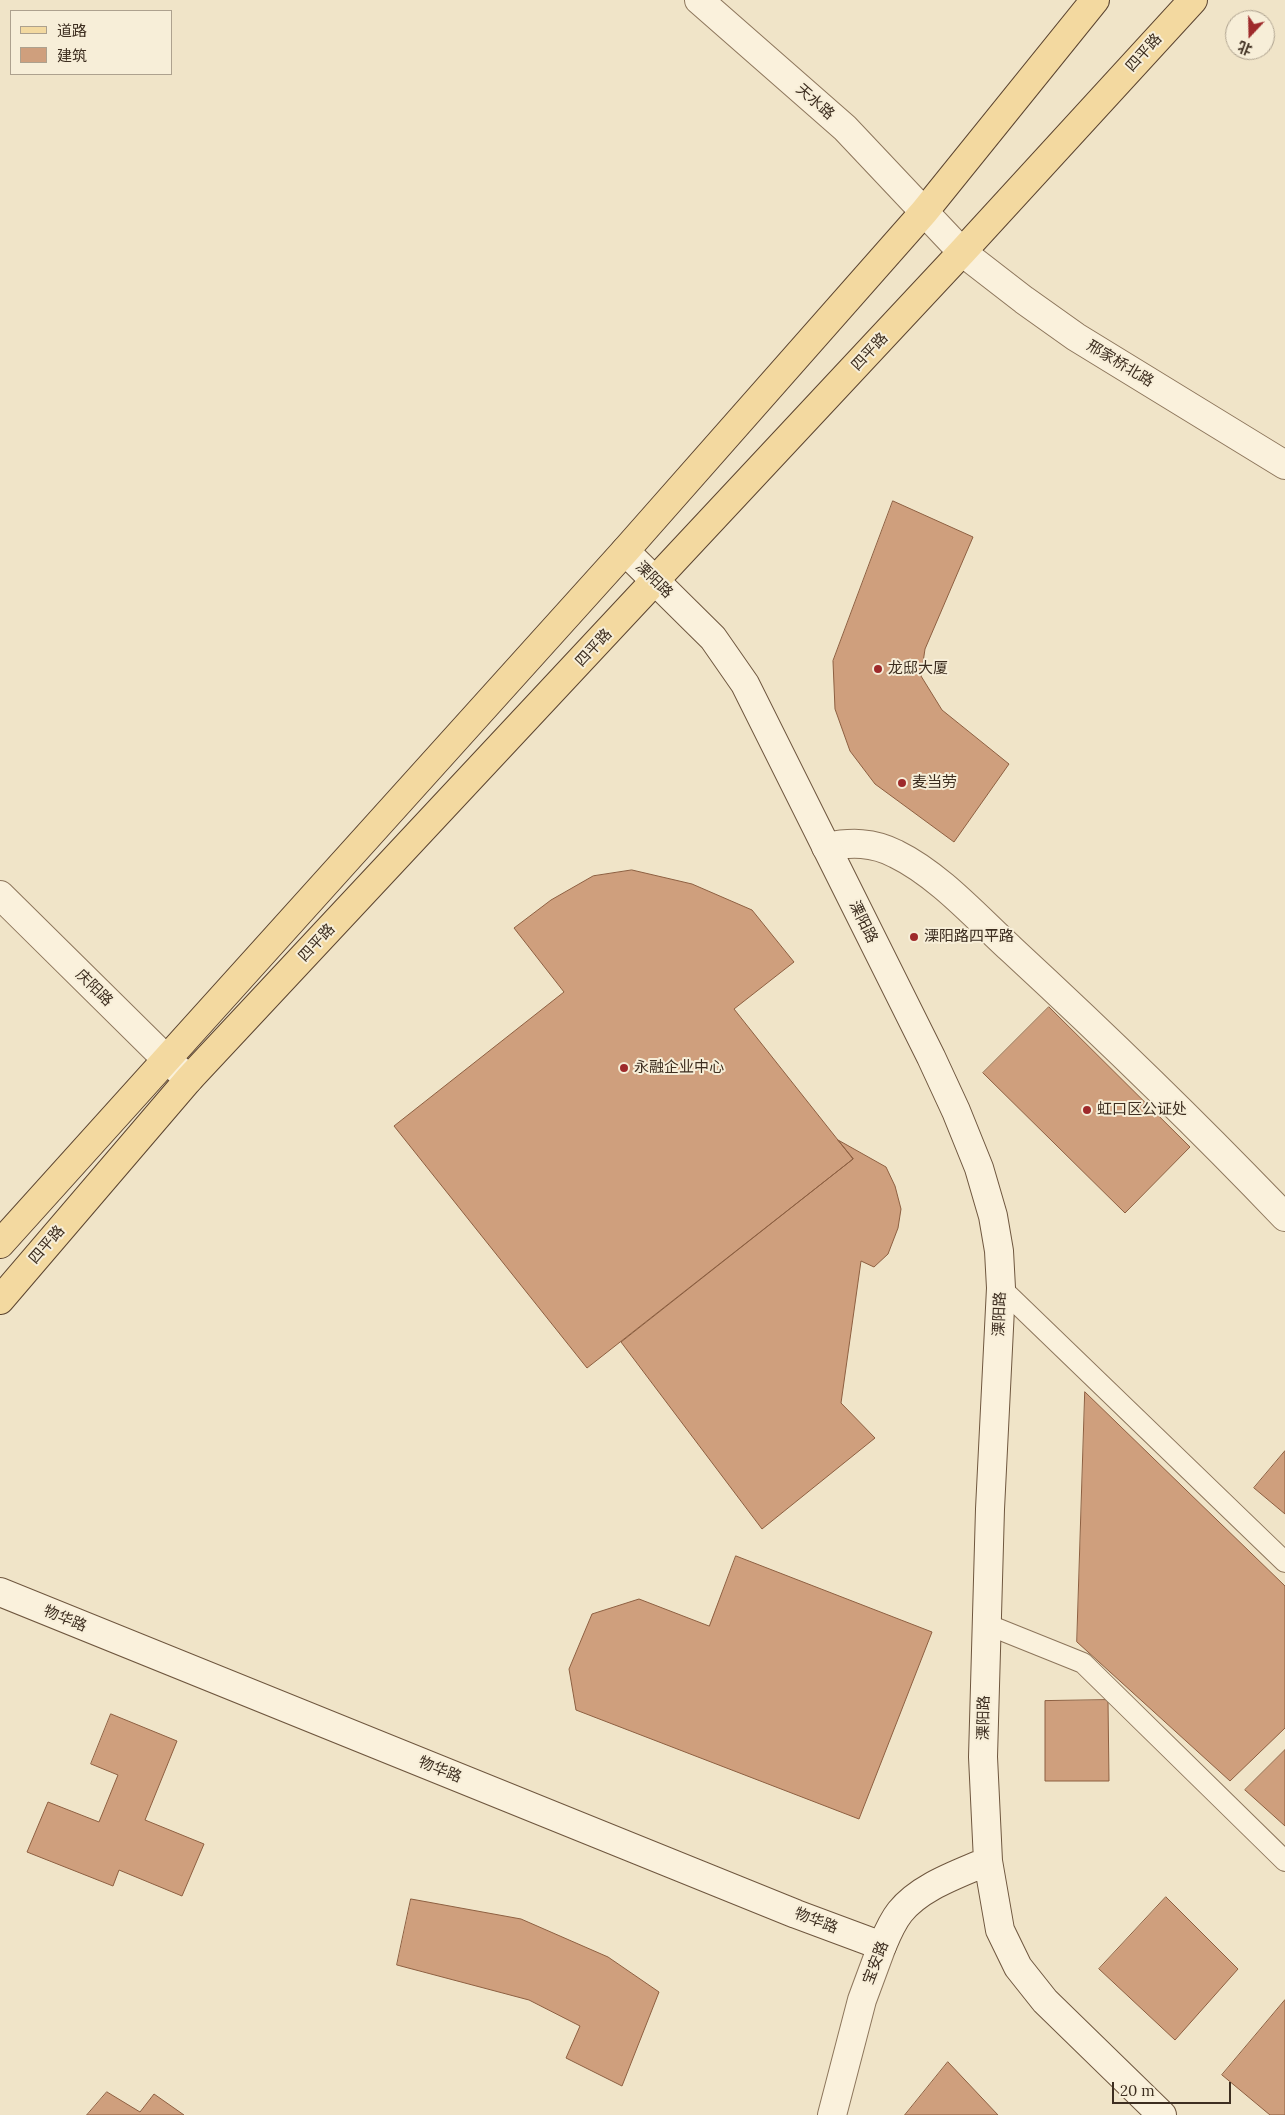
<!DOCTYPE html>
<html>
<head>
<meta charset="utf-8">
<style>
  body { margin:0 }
  #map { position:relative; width:1285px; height:2115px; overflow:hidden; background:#f0e4c8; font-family:Lora,"Noto Sans SC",serif }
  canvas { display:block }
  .legend { position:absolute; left:10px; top:10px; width:162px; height:65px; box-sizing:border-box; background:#f7eed8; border:1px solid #ada18e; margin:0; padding:6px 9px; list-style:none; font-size:15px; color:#3d2e20 }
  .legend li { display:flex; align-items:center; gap:10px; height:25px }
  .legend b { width:25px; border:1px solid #ada18e }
  .north { position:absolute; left:1225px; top:10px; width:50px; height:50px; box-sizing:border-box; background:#f7eed8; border:1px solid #ada18e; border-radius:50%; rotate:201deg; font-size:14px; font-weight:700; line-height:20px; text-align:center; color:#3d2e20 }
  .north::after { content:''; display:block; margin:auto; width:18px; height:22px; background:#9e2a2b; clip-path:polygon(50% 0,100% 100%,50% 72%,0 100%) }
  .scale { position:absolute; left:1112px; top:2082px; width:119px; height:22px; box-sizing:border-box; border:2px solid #3d2e20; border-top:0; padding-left:6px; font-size:15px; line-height:18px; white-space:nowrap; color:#3d2e20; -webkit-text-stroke:4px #f7eed8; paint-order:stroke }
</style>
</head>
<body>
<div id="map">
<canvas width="1285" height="2115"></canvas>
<ul class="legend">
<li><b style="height:6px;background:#f3d9a0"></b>道路</li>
<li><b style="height:14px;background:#cf9f7d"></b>建筑</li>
</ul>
<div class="north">北</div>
<div class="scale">20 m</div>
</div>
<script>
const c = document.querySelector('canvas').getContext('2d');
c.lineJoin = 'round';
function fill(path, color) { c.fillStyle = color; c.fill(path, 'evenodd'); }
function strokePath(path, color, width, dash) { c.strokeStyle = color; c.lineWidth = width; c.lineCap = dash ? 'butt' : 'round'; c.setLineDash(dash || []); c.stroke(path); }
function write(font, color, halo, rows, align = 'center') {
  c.font = font + ' Lora,"Noto Sans SC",serif'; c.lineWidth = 4; c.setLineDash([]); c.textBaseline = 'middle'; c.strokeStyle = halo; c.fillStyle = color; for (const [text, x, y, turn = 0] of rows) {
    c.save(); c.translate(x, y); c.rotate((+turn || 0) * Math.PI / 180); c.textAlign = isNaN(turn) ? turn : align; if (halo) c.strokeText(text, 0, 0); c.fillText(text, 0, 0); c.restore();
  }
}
const building = new Path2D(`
  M 893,501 L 973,537 L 925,649 L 921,676 L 942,710 L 1009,764 L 954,842 L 875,784 L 850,751 L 835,709 L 833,661 Z
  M 632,870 L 692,884 L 752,910 L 794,962 L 734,1009 L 853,1159 L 587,1368 L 394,1126 L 564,992 L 514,928 L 551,900 L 593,876 Z
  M 1049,1007 L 1190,1147 L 1125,1213 L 983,1073 Z
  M 838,1140 L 886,1167 L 895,1186 L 901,1209 L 898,1228 L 888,1254 L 874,1267 L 861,1261 L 841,1403 L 875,1438 L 762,1529 L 621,1342 L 853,1159 Z
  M 1085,1392 L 1285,1586 L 1285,1728 L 1230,1781 L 1077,1642 Z
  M 1285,1451 L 1285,1514 L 1254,1488 Z
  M 736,1556 L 932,1632 L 859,1819 L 576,1710 L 569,1669 L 592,1614 L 639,1599 L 709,1626 Z
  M 1108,1700 L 1109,1781 L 1045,1781 L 1045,1701 Z
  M 111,1714 L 177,1741 L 145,1820 L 204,1844 L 182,1896 L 119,1870 L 113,1886 L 27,1852 L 48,1802 L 99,1822 L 118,1775 L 91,1764 Z
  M 1285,1750 L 1285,1826 L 1245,1790 Z
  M 1166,1897 L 1238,1969 L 1175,2040 L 1099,1969 Z
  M 411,1899 L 521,1919 L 608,1957 L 659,1992 L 622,2086 L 566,2058 L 580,2026 L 529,2000 L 397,1965 Z
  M 1285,2000 L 1285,2115 L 1270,2115 L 1222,2075 Z
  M 948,2062 L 998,2115 L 905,2115 Z
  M 107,2092 L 140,2112 L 154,2094 L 184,2115 L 87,2115 Z`);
const lane = new Path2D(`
  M 1001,1288 L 1285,1562
  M 986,1624 L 1083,1663 L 1285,1861`);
const street = new Path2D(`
  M 699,0 L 845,128 L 962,252 L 1024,300 L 1076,337 L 1285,465
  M 826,847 C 851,842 873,842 896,854 C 939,875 977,918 1012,950 C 1105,1036 1197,1125 1285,1217
  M 0,895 L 166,1059 L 189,1079
  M 832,2115 L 862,2000 L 882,1946`);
const secondary = new Path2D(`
  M 625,551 L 713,638 L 745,684 L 931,1057 L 956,1111 L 979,1168 L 993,1216 L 999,1251 L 1001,1288 L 990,1509 L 983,1757 L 988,1861 L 1000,1930 L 1018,1967 L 1045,2001 L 1162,2115
  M 0,1592 L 796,1914 L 882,1946 C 887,1934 892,1922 900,1912 C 921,1886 959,1874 988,1861`);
const primary = new Path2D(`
  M 0,1244 L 625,551 L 924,212 L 1095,0
  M 0,1300 L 189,1079 L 962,252 L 1193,0`);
const markers = [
  [878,669,5,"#9e2a2b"],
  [902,783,5,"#9e2a2b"],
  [914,937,5,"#9e2a2b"],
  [624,1068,5,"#9e2a2b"],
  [1087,1110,5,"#9e2a2b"]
];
const streetNames = [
  ["四平路",1144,53,-48],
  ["天水路",815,102,41],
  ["四平路",870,352,-47],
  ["邢家桥北路",1120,364,31],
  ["溧阳路",654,580,45],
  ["四平路",594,648,-47],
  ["溧阳路",863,922,64],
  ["四平路",317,943,-47],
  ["庆阳路",94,988,45],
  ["四平路",47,1245,-49],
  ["溧阳路",1000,1314,-88],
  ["物华路",65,1619,22],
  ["溧阳路",984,1718,-89],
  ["物华路",440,1770,22],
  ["物华路",816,1921,21],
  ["宝安路",876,1963,-69]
];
const poiNames = [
  ["龙邸大厦",888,669],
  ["麦当劳",912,783],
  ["溧阳路四平路",924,937],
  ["永融企业中心",634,1068],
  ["虹口区公证处",1097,1110]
];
fill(building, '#cf9f7d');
strokePath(building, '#8d5f41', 1);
strokePath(lane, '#8d765c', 22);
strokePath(street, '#8d765c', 30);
strokePath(secondary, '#6f573f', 30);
strokePath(primary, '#5b4430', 30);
strokePath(lane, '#faf1dc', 20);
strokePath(street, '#faf1dc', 28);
strokePath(secondary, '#faf1dc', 28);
strokePath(primary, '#f3d9a0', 28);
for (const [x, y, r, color] of markers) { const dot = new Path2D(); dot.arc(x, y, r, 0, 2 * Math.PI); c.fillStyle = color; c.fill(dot); strokePath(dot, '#f7eed8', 2); }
write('15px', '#3d2e20', '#f7eed8', streetNames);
write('15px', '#3d2e20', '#f7eed8', poiNames, 'left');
</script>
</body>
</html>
